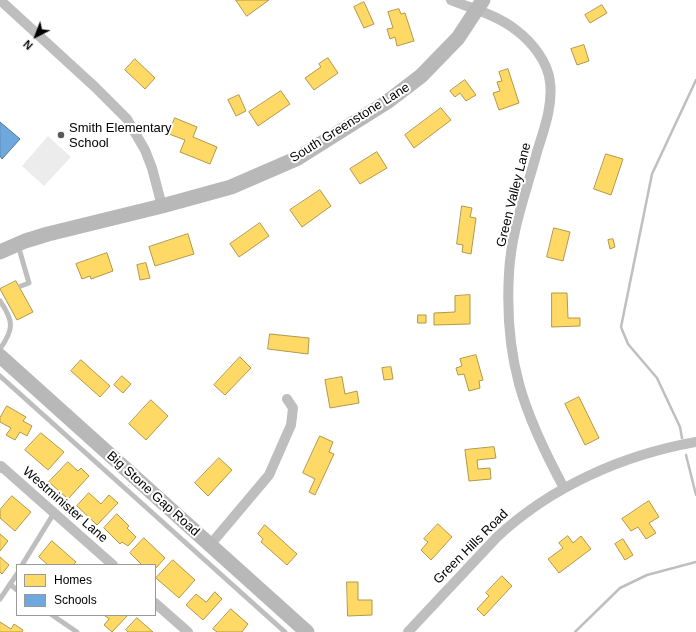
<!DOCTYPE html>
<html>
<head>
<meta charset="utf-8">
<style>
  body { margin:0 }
  #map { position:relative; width:696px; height:632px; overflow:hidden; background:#fff; font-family:Helvetica,sans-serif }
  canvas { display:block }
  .legend { position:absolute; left:16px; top:564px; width:140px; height:52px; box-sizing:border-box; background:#fff; border:1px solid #999; margin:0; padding:5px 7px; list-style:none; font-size:12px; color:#000 }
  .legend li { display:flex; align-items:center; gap:8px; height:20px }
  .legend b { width:20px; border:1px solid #999 }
  .north { position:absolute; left:16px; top:16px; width:40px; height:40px; -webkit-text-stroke:3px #fff; paint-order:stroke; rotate:222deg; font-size:11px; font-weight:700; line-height:16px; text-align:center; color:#000 }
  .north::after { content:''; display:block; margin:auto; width:14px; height:18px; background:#000; clip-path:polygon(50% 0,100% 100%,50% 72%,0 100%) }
</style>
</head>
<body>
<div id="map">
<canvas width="696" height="632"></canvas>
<ul class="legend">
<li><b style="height:11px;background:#ffd966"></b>Homes</li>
<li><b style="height:11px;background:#6fa8dc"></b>Schools</li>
</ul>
<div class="north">N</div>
</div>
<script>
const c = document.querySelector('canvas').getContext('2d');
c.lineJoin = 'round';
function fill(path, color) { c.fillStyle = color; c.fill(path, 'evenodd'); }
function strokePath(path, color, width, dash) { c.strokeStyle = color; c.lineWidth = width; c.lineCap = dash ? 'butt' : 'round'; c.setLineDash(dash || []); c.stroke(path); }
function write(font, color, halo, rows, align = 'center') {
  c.font = font + ' Helvetica,sans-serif'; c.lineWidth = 4; c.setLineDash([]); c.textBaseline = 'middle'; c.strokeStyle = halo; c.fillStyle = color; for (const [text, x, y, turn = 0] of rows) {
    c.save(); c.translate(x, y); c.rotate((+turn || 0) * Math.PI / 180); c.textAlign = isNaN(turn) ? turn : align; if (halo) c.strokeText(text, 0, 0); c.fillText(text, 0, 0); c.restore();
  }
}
const green = new Path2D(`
  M 48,136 L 71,157 L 44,186 L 22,166 Z`);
const homes = new Path2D(`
  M 236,0 L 269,0 L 247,16 Z
  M 364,2 L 374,24 L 364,28 L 354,7 Z
  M 602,5 L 607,13 L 590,23 L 585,15 Z
  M 399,9 L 401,14 L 405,13 L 414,41 L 397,46 L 395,37 L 390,39 L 387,29 L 393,28 L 388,12 Z
  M 584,45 L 589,61 L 577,65 L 571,49 Z
  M 328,58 L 338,73 L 314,90 L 305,78 L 321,67 L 319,64 Z
  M 135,59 L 155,78 L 145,89 L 125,70 Z
  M 508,69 L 519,103 L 499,110 L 493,93 L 500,91 L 497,82 L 502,81 L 499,72 Z
  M 465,80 L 476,95 L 466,101 L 460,93 L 455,97 L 450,91 Z
  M 281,91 L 290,104 L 258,126 L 249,112 Z
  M 239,95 L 246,111 L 236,116 L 228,100 Z
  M 441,108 L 451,120 L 414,148 L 405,135 Z
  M 175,118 L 197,127 L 193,137 L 217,147 L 210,164 L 180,152 L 185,140 L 169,134 Z
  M 377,152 L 387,168 L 360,184 L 350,169 Z
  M 606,154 L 623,159 L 611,195 L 594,189 Z
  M 320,190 L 331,206 L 302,227 L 290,210 Z
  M 462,206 L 472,208 L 470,217 L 476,218 L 471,254 L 462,252 L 463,245 L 457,244 Z
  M 260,223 L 269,236 L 239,257 L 230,244 Z
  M 554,228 L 570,232 L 563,261 L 547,257 Z
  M 188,234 L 194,254 L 155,266 L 149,247 Z
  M 613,239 L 615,247 L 610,249 L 608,240 Z
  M 107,253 L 113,271 L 91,279 L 90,276 L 82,279 L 76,264 Z
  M 146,263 L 150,278 L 140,280 L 137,265 Z
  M 16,281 L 33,312 L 17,320 L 0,289 Z
  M 552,293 L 567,293 L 568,318 L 580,318 L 580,326 L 552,327 Z
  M 470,295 L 470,324 L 434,325 L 434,313 L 455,312 L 455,296 Z
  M 418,315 L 426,315 L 426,323 L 418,323 Z
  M 270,334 L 309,338 L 308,354 L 268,349 Z
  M 476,355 L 483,380 L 479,381 L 480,388 L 469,391 L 464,374 L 458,375 L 456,368 L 462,366 L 460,359 Z
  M 240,357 L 251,368 L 225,395 L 214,385 Z
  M 81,360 L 110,386 L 100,397 L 71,371 Z
  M 391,367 L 393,379 L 384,380 L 382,368 Z
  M 122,376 L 131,384 L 123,393 L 114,385 Z
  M 342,377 L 345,394 L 357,391 L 359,403 L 330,408 L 325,380 Z
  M 579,397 L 599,438 L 585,445 L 565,404 Z
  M 151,400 L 168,416 L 146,440 L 129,424 Z
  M 7,406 L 26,417 L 23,421 L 32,426 L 27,436 L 20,432 L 15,440 L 6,435 L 11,428 L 0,422 L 0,418 Z
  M 41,433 L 64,452 L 48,470 L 25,450 Z
  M 320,436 L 333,442 L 329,452 L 334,454 L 315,495 L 309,492 L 315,479 L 303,473 Z
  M 494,447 L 496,458 L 477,460 L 478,469 L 490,468 L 491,479 L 469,481 L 465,450 Z
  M 219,458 L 232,470 L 208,496 L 195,483 Z
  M 68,462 L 78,471 L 81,468 L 89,476 L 68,499 L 49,482 Z
  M 89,493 L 101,504 L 109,495 L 118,503 L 97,525 L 77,506 Z
  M 12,496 L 31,512 L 15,531 L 0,518 L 0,510 Z
  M 649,501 L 659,517 L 649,523 L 656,533 L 646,539 L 638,527 L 631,531 L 622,519 Z
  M 117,514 L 129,526 L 127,528 L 136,537 L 128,546 L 122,542 L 120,544 L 104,528 Z
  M 438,524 L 452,537 L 431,560 L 421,550 L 428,542 L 424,539 Z
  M 265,525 L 297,554 L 287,565 L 261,542 L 263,539 L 258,534 Z
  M 0,534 L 8,541 L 0,551 Z
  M 568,536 L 573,543 L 581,536 L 591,549 L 559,573 L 548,559 L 563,548 L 559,543 Z
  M 144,538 L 165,558 L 155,569 L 155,565 L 142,565 L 130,553 Z
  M 623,539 L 633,555 L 625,560 L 615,544 Z
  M 52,541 L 76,562 L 73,565 L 48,565 L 39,557 Z
  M 0,557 L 9,565 L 2,574 L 0,572 Z
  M 173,560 L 195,580 L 179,598 L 156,578 Z
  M 502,576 L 512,586 L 484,616 L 477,609 L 489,596 L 486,593 Z
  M 347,582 L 358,582 L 358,600 L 372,600 L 372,615 L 348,616 Z
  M 215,592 L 222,599 L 203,620 L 186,605 L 196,594 L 206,602 Z
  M 231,609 L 248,624 L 242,632 L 217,632 L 213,629 Z
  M 104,615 L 128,615 L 112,632 L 104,625 L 109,619 Z
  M 137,618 L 153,632 L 128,632 L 126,630 Z
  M 0,622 L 11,629 L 14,624 L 23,630 L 22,632 L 0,632 Z`);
const schools = new Path2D(`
  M 0,122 L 20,139 L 2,159 L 0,156 Z`);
const stream = new Path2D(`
  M 682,438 L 680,427 L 657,378 L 628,344 L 621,327 L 652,174 L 696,80
  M 686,455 L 696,495
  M 575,632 L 620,588 L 647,575 L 696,562`);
const lane = new Path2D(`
  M 18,245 L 29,283 L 21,286
  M 0,301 C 14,321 14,329 0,349
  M 0,376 L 285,632
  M 22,565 L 54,513
  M 10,584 L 17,590
  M 0,599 L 17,574
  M 52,615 L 77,632`);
const street = new Path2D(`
  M 0,0 L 95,87 L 127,119 L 145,150 L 152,168 L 162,206
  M 451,0 C 473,9 497,15 516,30 C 532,42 548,62 550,82 C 553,106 544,129 537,152 C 526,192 511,232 509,273 C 504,360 523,412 564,488
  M 0,468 L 1,466 L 113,565
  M 210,545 L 269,475 L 291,425 L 293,408 L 287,399
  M 155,603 L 188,632
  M 408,632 L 497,537 C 552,486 623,455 696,442`);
const secondary = new Path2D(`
  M 0,252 L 25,241 L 48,234 L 162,206 L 231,187 L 298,158 L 387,102 L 421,76 L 458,38 L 483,0
  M 0,356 L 307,632`);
const markers = [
  [61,135,4,"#595959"]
];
const streetNames = [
  ["South Greenstone Lane",350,123,-32],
  ["Green Valley Lane",514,195,-76],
  ["Big Stone Gap Road",153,494,42],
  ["Westminister Lane",65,505,41],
  ["Green Hills Road",471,547,-45]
];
const poiNames = [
  ["Smith Elementary",69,128],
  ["School",69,143]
];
fill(green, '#ececec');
fill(homes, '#ffd966');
strokePath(homes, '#b29847', 1);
fill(schools, '#6fa8dc');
strokePath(schools, '#4e769a', 1);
strokePath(stream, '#bfbfbf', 2.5);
strokePath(lane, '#bebebe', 5);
strokePath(street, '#bebebe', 10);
strokePath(secondary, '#b8b8b8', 15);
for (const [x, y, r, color] of markers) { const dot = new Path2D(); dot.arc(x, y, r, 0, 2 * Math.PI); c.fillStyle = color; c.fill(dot); strokePath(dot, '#fff', 1.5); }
write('13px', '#000', '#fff', streetNames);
write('13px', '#000', '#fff', poiNames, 'left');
</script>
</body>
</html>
